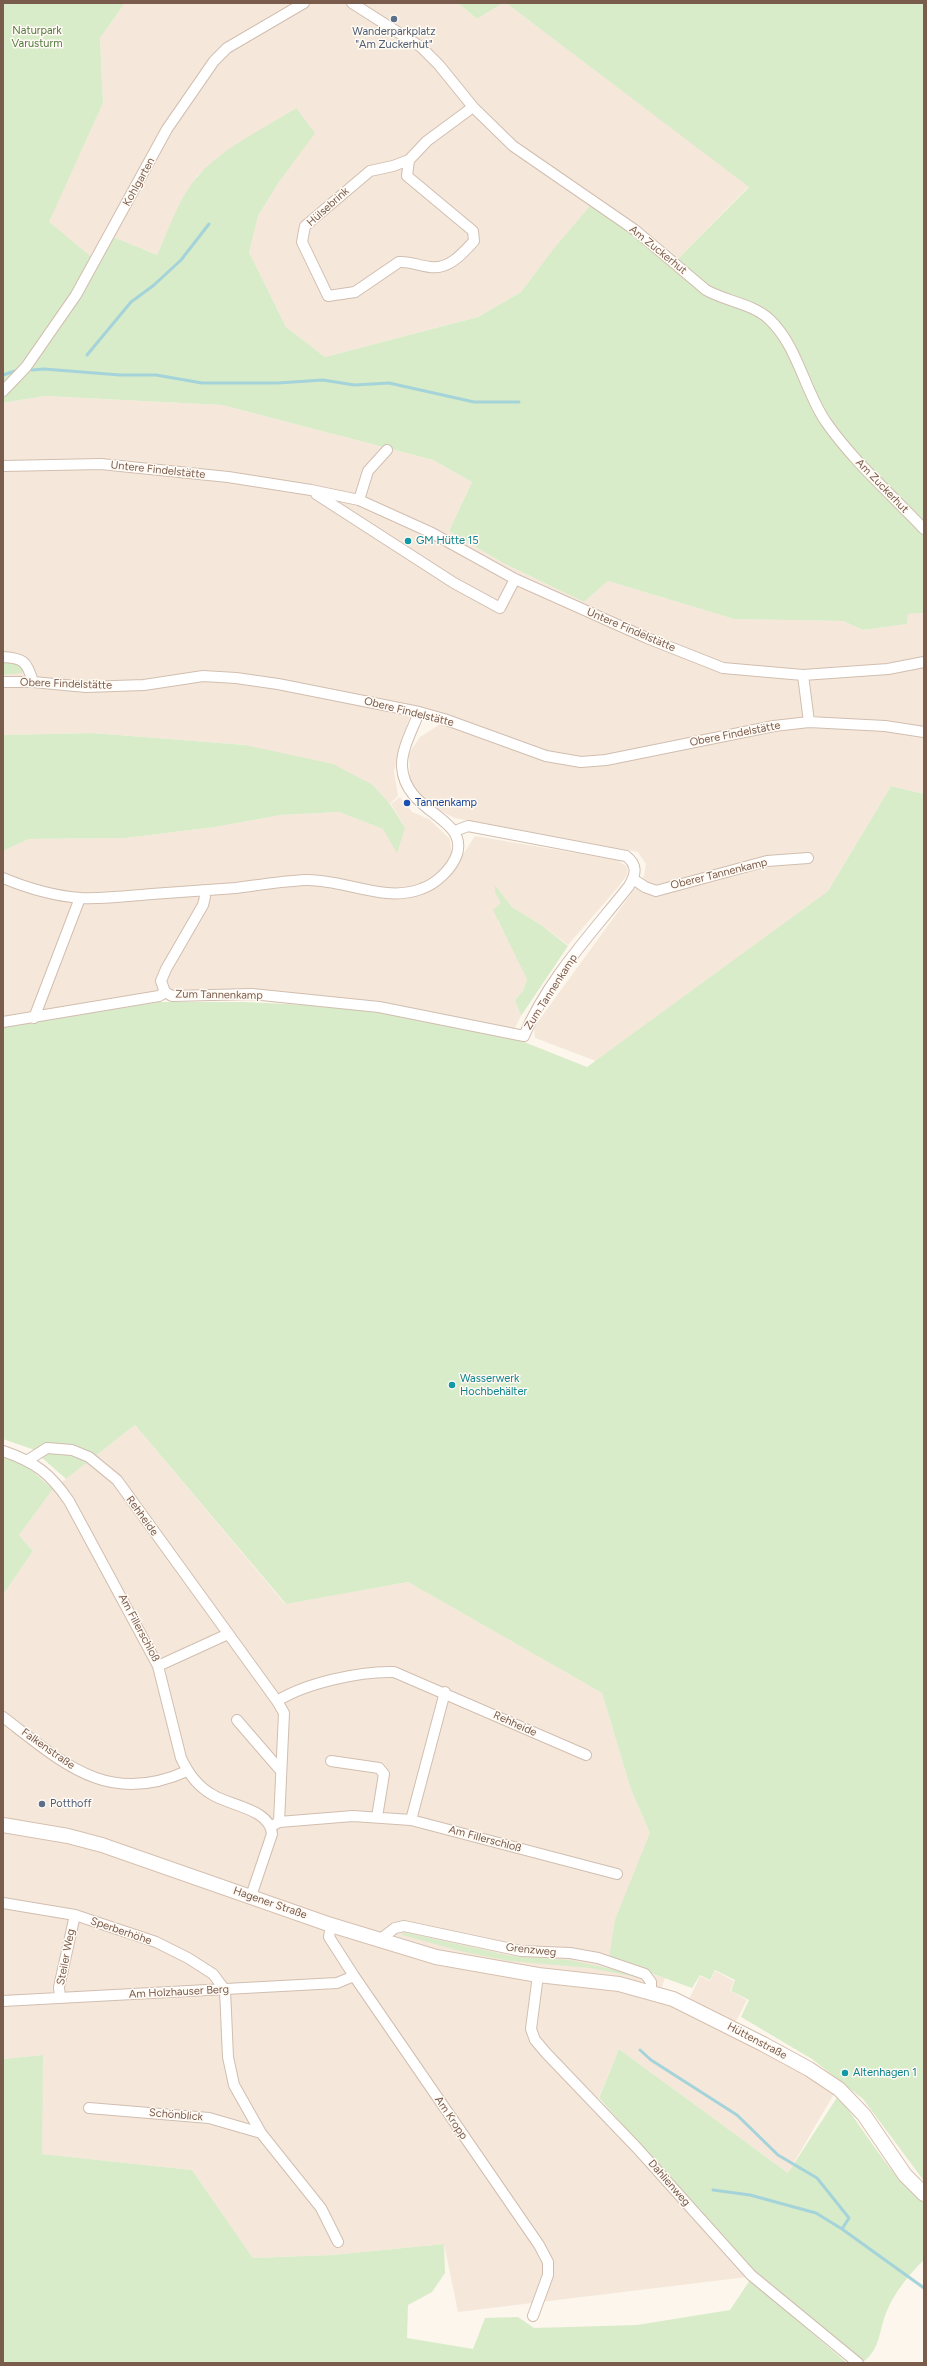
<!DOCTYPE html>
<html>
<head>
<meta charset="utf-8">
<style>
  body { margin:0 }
  #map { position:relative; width:927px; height:2366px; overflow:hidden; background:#fdf6ec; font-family:Figtree,sans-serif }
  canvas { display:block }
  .frame { position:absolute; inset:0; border:4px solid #7a5c4d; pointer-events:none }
</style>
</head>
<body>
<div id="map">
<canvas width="927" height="2366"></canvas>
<div class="frame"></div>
</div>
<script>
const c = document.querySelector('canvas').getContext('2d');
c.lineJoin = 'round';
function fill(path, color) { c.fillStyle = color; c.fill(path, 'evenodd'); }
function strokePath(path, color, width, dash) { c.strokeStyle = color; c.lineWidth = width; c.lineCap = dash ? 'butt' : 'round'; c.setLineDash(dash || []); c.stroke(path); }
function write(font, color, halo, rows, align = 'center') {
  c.font = font + ' Figtree,sans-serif'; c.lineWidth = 3; c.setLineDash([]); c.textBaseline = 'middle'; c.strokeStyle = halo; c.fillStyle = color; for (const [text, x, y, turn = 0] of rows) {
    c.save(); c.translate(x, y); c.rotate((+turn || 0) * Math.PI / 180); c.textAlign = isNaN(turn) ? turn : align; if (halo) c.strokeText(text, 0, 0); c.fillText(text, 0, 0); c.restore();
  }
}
const residential = new Path2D(`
  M 125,3 L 458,3 L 477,19 L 503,3 L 506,3 L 749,186 L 670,267 L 637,238 L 551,252 L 521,292 L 478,317 L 325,357 L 286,327 L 249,252 L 258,216 L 279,182 L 296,108 L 220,156 L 197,176 L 183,200 L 157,255 L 111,236 L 94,259 L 48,222 L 103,103 L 100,38 Z
  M 45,396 L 222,405 L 433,460 L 472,482 L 449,531 L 503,563 L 584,602 L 608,581 L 734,619 L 843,621 L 863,630 L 907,624 L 908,614 L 924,613 L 924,794 L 891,786 L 828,891 L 596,1061 L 535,1038 L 534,1027 L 644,876 L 646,864 L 638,852 L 455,818 L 428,805 L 410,780 L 409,753 L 420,737 L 439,725 L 444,714 L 413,707 L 399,749 L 394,771 L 398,796 L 390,804 L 373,785 L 245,745 L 93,733 L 3,735 L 3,403 Z
  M 400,797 L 412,812 L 429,819 L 450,839 L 451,849 L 464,853 L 475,836 L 617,860 L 628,867 L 627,875 L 619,886 L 568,945 L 541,925 L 512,907 L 495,885 L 495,893 L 501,903 L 498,921 L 517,955 L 527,979 L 523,991 L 515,1000 L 521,1016 L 514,1030 L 413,1010 L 178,992 L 159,1002 L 3,1027 L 3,851 L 29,839 L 125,838 L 215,827 L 281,815 L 339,812 L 383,829 L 405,828 L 391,804 Z
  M 135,1425 L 285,1604 L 408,1582 L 602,1693 L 631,1790 L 650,1833 L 641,1971 L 665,1978 L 657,2000 L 685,2008 L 700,1976 L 710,1981 L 715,1971 L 734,1981 L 730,1991 L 747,2000 L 730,2033 L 835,2092 L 788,2173 L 619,2049 L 594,2109 L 747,2277 L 458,2312 L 444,2244 L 332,2255 L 253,2258 L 192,2170 L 41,2154 L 43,2055 L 3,2059 L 3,1595 L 33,1551 L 19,1535 L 53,1489 Z`);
const green = new Path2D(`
  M 3,3 L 125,3 L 100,38 L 103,103 L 49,222 L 94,259 L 111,236 L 157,255 C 169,230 179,197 198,176 C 222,148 265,128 296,108 L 315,133 L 279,182 L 258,216 L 249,252 L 286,327 L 325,357 L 478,317 L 521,292 L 551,252 L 590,206 L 637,238 L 671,266 L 749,187 L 506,3 L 924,3 L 924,613 L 908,614 L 907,624 L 863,630 L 843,621 L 734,619 L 608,581 L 584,602 L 503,563 L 449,531 L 472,482 L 433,460 L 222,405 L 45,396 L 3,403 Z
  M 458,3 L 503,3 L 477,19 Z
  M 3,662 L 18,663 L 22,667 L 22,673 L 3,675 Z
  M 93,733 L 245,745 L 333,764 L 373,785 L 390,804 L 405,828 L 397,853 L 383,829 L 339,812 L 281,815 L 215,827 L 125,838 L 29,839 L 3,851 L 3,735 Z
  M 891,786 L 924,794 L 924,2181 L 863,2099 L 812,2059 L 741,2017 L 749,2000 L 731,1991 L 735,1980 L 715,1970 L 710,1980 L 700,1975 L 692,1988 L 609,1958 L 615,1920 L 650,1833 L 631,1790 L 602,1693 L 408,1582 L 286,1604 L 135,1425 L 66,1479 L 32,1449 L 3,1439 L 3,1027 L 159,1002 L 245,1002 L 328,1006 L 417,1018 L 514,1038 L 587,1067 L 828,891 Z
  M 495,885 L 512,907 L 541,925 L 568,946 L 521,1016 L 515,1000 L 523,991 L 527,979 L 493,910 L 501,903 L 495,893 Z
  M 3,1457 L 22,1462 L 53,1489 L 19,1535 L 33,1551 L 3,1595 Z
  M 403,1932 L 511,1956 L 570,1960 L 634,1974 L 636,1977 L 590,1968 L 510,1961 L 464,1952 L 402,1935 Z
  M 619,2049 L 788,2173 L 838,2096 C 860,2124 896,2185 924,2201 L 924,2260 C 909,2274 894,2293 886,2313 C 879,2331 880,2350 863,2362 L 860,2361 L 758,2278 L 599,2098 Z
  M 43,2055 L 42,2154 L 192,2170 L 253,2258 L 332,2255 L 444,2244 L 445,2273 L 432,2292 L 408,2305 L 407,2338 L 473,2349 L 485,2318 L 518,2317 L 534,2328 L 637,2325 L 730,2310 L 750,2280 L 847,2363 L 3,2363 L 3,2059 Z`);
const stream = new Path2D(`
  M 87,355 L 131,302 L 154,285 L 181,260 L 209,224
  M 32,370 L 44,369 L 120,375 L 156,375 L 202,383 L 278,383 L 323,380 L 354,385 L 389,383 L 474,402 L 519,402
  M 3,375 L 15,371
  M 640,2050 L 651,2060 L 737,2115 L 778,2155 L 817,2178 L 849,2218 L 842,2229
  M 713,2190 L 750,2195 L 816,2213 L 842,2229 L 924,2288`);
const street = new Path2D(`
  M 352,3 L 421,47 L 439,65 L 473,107 L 513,146 L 635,230 L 706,290 C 725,301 753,304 769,319 C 798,346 804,390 826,422 C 853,461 891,494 924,529
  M 409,160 L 393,166 L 370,171 L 305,226 L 302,242 L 328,296 L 355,292 L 399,262 C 410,261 419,266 430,267 C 449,270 463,253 474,241 L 473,231 L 407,176 L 409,160 L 427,141 L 473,107
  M 3,391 L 26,367 L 76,295 L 167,129 L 214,61 L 227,48 L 304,3
  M 3,466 L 101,464 L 228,477 L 311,490 L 359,500 L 432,533 L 515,579 L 647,638 L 723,668 L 803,675 L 888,669 L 924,662
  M 316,494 L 454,583 L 500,608 L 515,579
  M 359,500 L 368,471 L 387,450
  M 3,657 C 24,658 27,662 33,682
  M 803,675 L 809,722
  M 3,682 L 33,682 L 86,687 L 144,685 L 203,676 L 236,678 L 278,684 L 419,712 L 444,719 L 546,756 L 581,762 L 606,760 L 774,726 L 809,722 L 885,726 L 924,732
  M 3,878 C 27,888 54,896 81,898 C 104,899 128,896 152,894 C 180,892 208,890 236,888 C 259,885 283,881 306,880 C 344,879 384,903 421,889 C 436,884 452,869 457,854 C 468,817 405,813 402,767 C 401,749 413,729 419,712
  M 633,879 L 645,887 L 656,891 L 767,861 L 808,858
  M 203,890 L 205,897 L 203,905 L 166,969 L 161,981 L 165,992 L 172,996 L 252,994 L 379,1007 L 524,1036 C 547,980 592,933 629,886 C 636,874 638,865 626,856 L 468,826 L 455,831
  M 34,1018 L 80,898
  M 3,1022 L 159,996 L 165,992
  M 3,1451 C 35,1462 50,1473 69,1501 L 158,1666 L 181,1758 C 188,1773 198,1787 213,1795 C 231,1806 270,1809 272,1834 L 251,1896
  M 28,1460 L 47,1448 L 72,1450 L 89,1457 L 117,1480 L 277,1701 C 306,1683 360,1671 394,1672 L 586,1755
  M 158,1666 L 228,1634
  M 277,1701 L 284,1713 L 279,1822
  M 3,1717 C 63,1763 108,1807 187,1771
  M 237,1720 L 281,1771
  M 331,1761 L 379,1768 L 384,1774 L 377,1817
  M 411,1820 L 445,1692
  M 272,1826 L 279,1822 L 353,1816 L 411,1820 L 617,1874
  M 3,1903 L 75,1915 L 156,1942 L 188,1958 L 213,1974 L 225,1990 L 228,2057 L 234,2085 L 261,2133 L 321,2208 L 338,2242
  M 331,1925 L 329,1937 L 354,1976 L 539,2245 L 548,2262 L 548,2275 L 533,2316
  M 378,1941 L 395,1928 L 404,1926 L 521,1951 L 570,1953 L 598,1958 L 645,1974 L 651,1982 L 651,1991
  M 538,1975 L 531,2029 L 535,2040 L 547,2054 L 637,2148 L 751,2275 L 858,2363
  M 60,1998 L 59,1987 L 75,1915
  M 3,2001 L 337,1983 L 354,1976
  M 89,2108 L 209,2118 L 261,2133`);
const secondary = new Path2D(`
  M 3,1825 L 68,1836 L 102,1845 L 331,1925 L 436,1957 L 538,1975 L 619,1984 L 673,1999 L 763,2044 L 809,2069 L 839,2089 L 864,2115 L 905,2175 L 924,2194`);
const markers = [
  [394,19,4,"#5c6f8a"],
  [408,541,4,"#0f9aa8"],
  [407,803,4,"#1a4fb4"],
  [452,1385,4,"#0f9aa8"],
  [42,1804,4,"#5c6f8a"],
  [845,2073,4,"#0f9aa8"]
];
const parkNames = [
  ["Naturpark",37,31],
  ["Varusturm",37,44]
];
const serviceNames = [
  ["Wanderparkplatz",394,32],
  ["\"Am Zuckerhut\"",394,45],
  ["Potthoff",50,1804,"left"]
];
const streetNames = [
  ["Kohlgarten",139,182,-61],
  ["Hülsebrink",328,207,-42],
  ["Am Zuckerhut",658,250,39],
  ["Untere Findelstätte",158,470,6],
  ["Am Zuckerhut",882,486,46],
  ["Untere Findelstätte",631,630,23],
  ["Obere Findelstätte",66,684,2],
  ["Obere Findelstätte",409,712,14],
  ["Obere Findelstätte",735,734,-11],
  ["Oberer Tannenkamp",719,874,-14],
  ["Zum Tannenkamp",551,992,-57],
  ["Zum Tannenkamp",219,995,1],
  ["Rehheide",142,1516,54],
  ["Am Fillerschloß",139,1628,62],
  ["Rehheide",515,1724,24],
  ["Falkenstraße",48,1749,35],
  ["Am Fillerschloß",485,1839,15],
  ["Hagener Straße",270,1903,19],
  ["Sperberhöhe",121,1931,19],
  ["Grenzweg",531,1950,6],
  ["Steiler Weg",66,1957,-79],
  ["Am Holzhauser Berg",179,1992,-3],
  ["Hüttenstraße",757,2041,28],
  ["Schönblick",176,2115,5],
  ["Am Kropp",451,2118,56],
  ["Dahlienweg",669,2183,49]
];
const cultureNames = [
  ["GM Hütte 15",416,541],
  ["Wasserwerk",460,1379],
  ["Hochbehälter",460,1392],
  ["Altenhagen 1",853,2073]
];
const transitNames = [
  ["Tannenkamp",415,803]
];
fill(residential, '#f5e8da');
fill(green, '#d8ecc9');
strokePath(stream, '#a5d3da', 3);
strokePath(street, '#d1beb0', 12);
strokePath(secondary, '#d6c0b0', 16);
strokePath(street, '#fff', 10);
strokePath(secondary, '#fff', 14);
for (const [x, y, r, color] of markers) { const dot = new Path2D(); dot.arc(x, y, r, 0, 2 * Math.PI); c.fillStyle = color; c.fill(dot); strokePath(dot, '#fffaf3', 1.5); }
write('11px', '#537a41', '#fffaf3', parkNames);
write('11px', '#4e5e75', '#fffaf3', serviceNames);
write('11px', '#7a5c4d', '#fffaf3', streetNames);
write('11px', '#0d838f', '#fffaf3', cultureNames, 'left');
write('11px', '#164399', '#fffaf3', transitNames, 'left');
</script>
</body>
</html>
